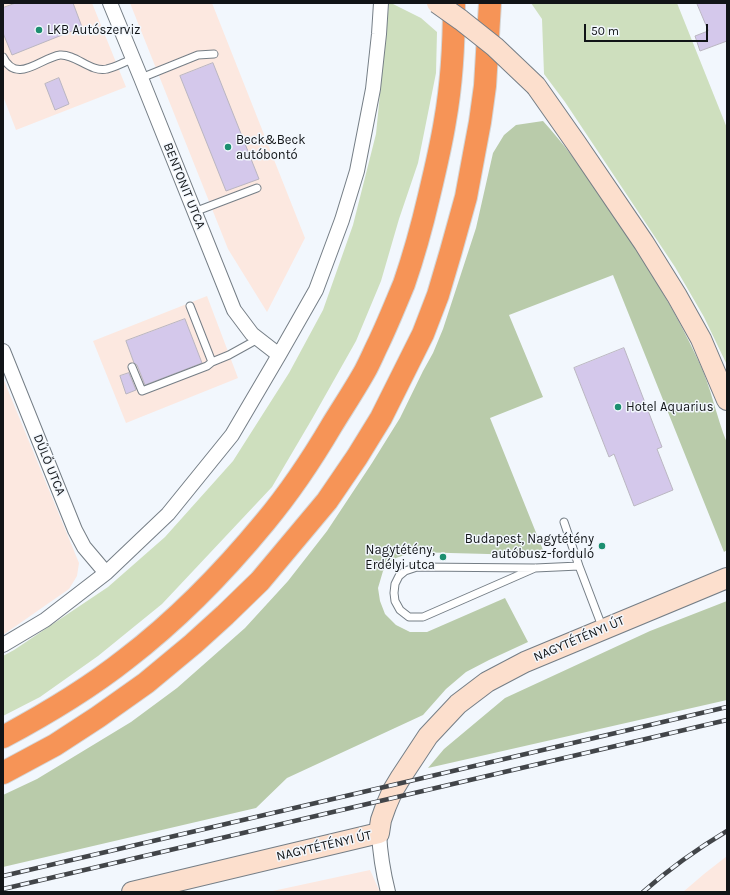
<!DOCTYPE html>
<html>
<head>
<meta charset="utf-8">
<style>
  body { margin:0 }
  #map { position:relative; width:730px; height:895px; overflow:hidden; background:#f2f7fd; font-family:Karla,sans-serif }
  canvas { display:block }
  .frame { position:absolute; inset:0; border:4px solid #111417; pointer-events:none }
  .scale { position:absolute; left:584px; top:24px; width:124px; height:18px; box-sizing:border-box; border:2px solid #111417; border-top:0; padding-left:5px; font-size:12px; line-height:14px; white-space:nowrap; color:#111417; -webkit-text-stroke:3px #f2f7fd; paint-order:stroke }
</style>
</head>
<body>
<div id="map">
<canvas width="730" height="895"></canvas>
<div class="frame"></div>
<div class="scale">50 m</div>
</div>
<script>
const c = document.querySelector('canvas').getContext('2d');
c.lineJoin = 'round';
function fill(path, color) { c.fillStyle = color; c.fill(path, 'evenodd'); }
function strokePath(path, color, width, dash) { c.strokeStyle = color; c.lineWidth = width; c.lineCap = dash ? 'butt' : 'round'; c.setLineDash(dash || []); c.stroke(path); }
function write(font, color, halo, rows, align = 'center') {
  c.font = font + ' Karla,sans-serif'; c.lineWidth = 3; c.setLineDash([]); c.textBaseline = 'middle'; c.strokeStyle = halo; c.fillStyle = color; for (const [text, x, y, turn = 0] of rows) {
    c.save(); c.translate(x, y); c.rotate((+turn || 0) * Math.PI / 180); c.textAlign = isNaN(turn) ? turn : align; if (halo) c.strokeText(text, 0, 0); c.fillText(text, 0, 0); c.restore();
  }
}
const industrial = new Path2D(`
  M 3,3 L 92,3 L 126,87 L 16,130 L 3,96 Z
  M 130,3 L 212,3 L 305,238 L 267,312 L 228,249 Z
  M 207,296 L 238,378 L 126,423 L 93,341 Z
  M 3,378 L 79,563 L 77,576 L 69,589 L 3,635 Z
  M 727,856 L 727,892 L 683,892 L 704,874 Z
  M 370,870 L 380,892 L 268,892 Z`);
const green = new Path2D(`
  M 389,3 L 391,3 L 421,18 L 437,32 L 436,73 L 418,163 L 399,219 L 381,281 L 356,341 L 312,419 L 272,487 L 162,604 L 98,656 L 40,697 L 3,716 L 3,656 L 14,650 L 108,587 L 165,537 L 233,461 L 289,373 L 323,310 L 353,225 L 376,134 Z
  M 531,3 L 677,3 L 727,128 L 727,365 L 704,317 L 675,267 L 565,102 L 544,74 L 542,19 Z`);
const forest = new Path2D(`
  M 543,121 C 553,132 563,144 572,156 C 590,180 607,206 624,231 C 651,272 677,314 698,360 C 711,386 716,416 727,443 L 727,550 L 724,552 L 613,275 L 509,315 L 543,397 L 490,418 L 543,550 L 535,553 L 525,555 L 413,552 L 396,558 L 383,571 L 378,588 L 380,601 L 385,614 L 396,625 L 410,632 L 427,632 L 505,598 L 528,642 L 489,660 L 466,672 L 446,689 L 423,715 L 287,778 L 256,808 L 3,867 L 3,795 L 37,779 L 131,722 L 177,688 L 245,628 L 288,581 L 327,531 L 372,463 L 400,418 L 423,371 L 433,353 L 443,329 L 476,228 L 493,153 L 504,135 L 516,125 Z
  M 727,601 L 727,700 L 428,768 L 444,749 L 505,698 L 650,631 Z`);
const building = new Path2D(`
  M 16,3 L 73,3 L 82,27 L 12,55 L 3,33 L 3,8 Z
  M 697,3 L 727,3 L 727,41 L 700,51 L 695,36 L 708,31 Z
  M 213,63 L 259,179 L 226,191 L 180,76 Z
  M 59,78 L 69,104 L 55,110 L 45,84 Z
  M 185,319 L 202,363 L 145,385 L 137,365 L 134,363 L 126,341 Z
  M 624,348 L 662,447 L 657,449 L 673,490 L 634,506 L 614,454 L 609,457 L 574,368 Z
  M 129,373 L 136,390 L 126,394 L 120,376 Z`);
const lane = new Path2D(`
  M 3,57 C 17,85 40,58 60,55 C 76,54 91,73 107,69 C 116,67 124,62 133,59
  M 141,78 L 198,55 L 214,54
  M 194,212 L 257,188
  M 190,306 L 212,362
  M 132,367 L 142,391 L 207,366 L 212,362 L 229,355 L 258,339
  M 564,522 L 579,566 L 603,629
  M 535,568 L 423,617 L 409,617 L 400,610 L 395,601 L 394,593 L 395,584 L 399,576 L 405,571 L 417,567 L 535,568 L 579,566`);
const street = new Path2D(`
  M 110,3 L 141,78 L 234,310 L 252,334 L 279,355
  M 3,351 L 75,530 L 84,547 L 106,573
  M 3,645 L 45,620 L 106,573 L 168,514 L 232,435 L 279,355 L 316,290 L 342,220 L 357,171 L 373,89 L 379,34 L 381,3
  M 379,833 C 380,853 383,872 388,892`);
const secondary = new Path2D(`
  M 536,86 L 576,143 L 644,243 L 677,296 L 701,339 L 727,400
  M 132,892 L 379,833 L 381,820 L 386,806 L 392,792 L 401,777 L 428,736 L 458,704 L 487,682 L 525,662 L 727,578`);
const highway = new Path2D(`
  M 3,737 C 46,714 88,689 126,659 C 177,620 223,573 265,522 C 290,492 312,459 332,425 C 343,407 355,389 365,371 C 370,362 374,352 379,342 C 388,323 396,303 404,284 C 414,255 422,226 429,196 C 435,171 441,146 445,121 C 452,82 454,42 454,3
  M 3,773 L 55,745 L 98,717 L 146,683 L 193,644 L 225,615 L 260,581 L 327,501 L 357,457 L 381,418 L 423,334 L 438,295 L 451,251 L 466,197 L 474,154 L 480,122 L 485,86 L 490,3`);
const rail = new Path2D(`
  M 3,876 L 727,707
  M 3,889 L 727,720
  M 643,892 C 669,869 697,849 727,831`);
const secondaryBridge = new Path2D(`
  M 437,3 L 461,20 L 495,47 L 536,86`);
const markers = [
  [39,30,4,"#1c8f70"],
  [228,147,4,"#1c8f70"],
  [618,407,4,"#1c8f70"],
  [602,546,4,"#1c8f70"],
  [443,557,4,"#1c8f70"]
];
const poiNames = [
  ["LKB Autószerviz",47,30],
  ["Beck&Beck",236,140],
  ["autóbontó",236,155],
  ["Hotel Aquarius",626,407],
  ["Budapest, Nagytétény",594,539,"right"],
  ["autóbusz-forduló",594,554,"right"],
  ["Nagytétény,",435,550,"right"],
  ["Erdélyi utca",435,565,"right"]
];
const streetNames = [
  ["BENTONIT UTCA",184,186,68],
  ["DŰLŐ UTCA",49,465,68],
  ["NAGYTÉTÉNYI ÚT",579,639,-23],
  ["NAGYTÉTÉNYI ÚT",324,846,-13]
];
fill(industrial, '#fce8e0');
fill(green, '#cedfbe');
fill(forest, '#b9cbaa');
fill(building, '#d4c8eb');
strokePath(building, '#bab6c1', 1);
strokePath(lane, '#757e86', 9);
strokePath(street, '#757e86', 16);
strokePath(secondary, '#757e86', 22);
strokePath(highway, '#d4d5d5', 24);
strokePath(lane, '#fff', 7);
strokePath(street, '#fff', 14);
strokePath(secondary, '#fcdfcd', 20);
strokePath(highway, '#f69457', 22);
strokePath(rail, '#424549', 4.5);
strokePath(rail, '#f2f7fd', 3, [9]);
strokePath(secondaryBridge, '#757e86', 22, []);
strokePath(secondaryBridge, '#fcdfcd', 20);
for (const [x, y, r, color] of markers) { const dot = new Path2D(); dot.arc(x, y, r, 0, 2 * Math.PI); c.fillStyle = color; c.fill(dot); strokePath(dot, '#f2f7fd', 1.5); }
write('13px', '#111417', '#f2f7fd', poiNames, 'left');
write('13px', '#111417', '#f2f7fd', streetNames);
</script>
</body>
</html>
